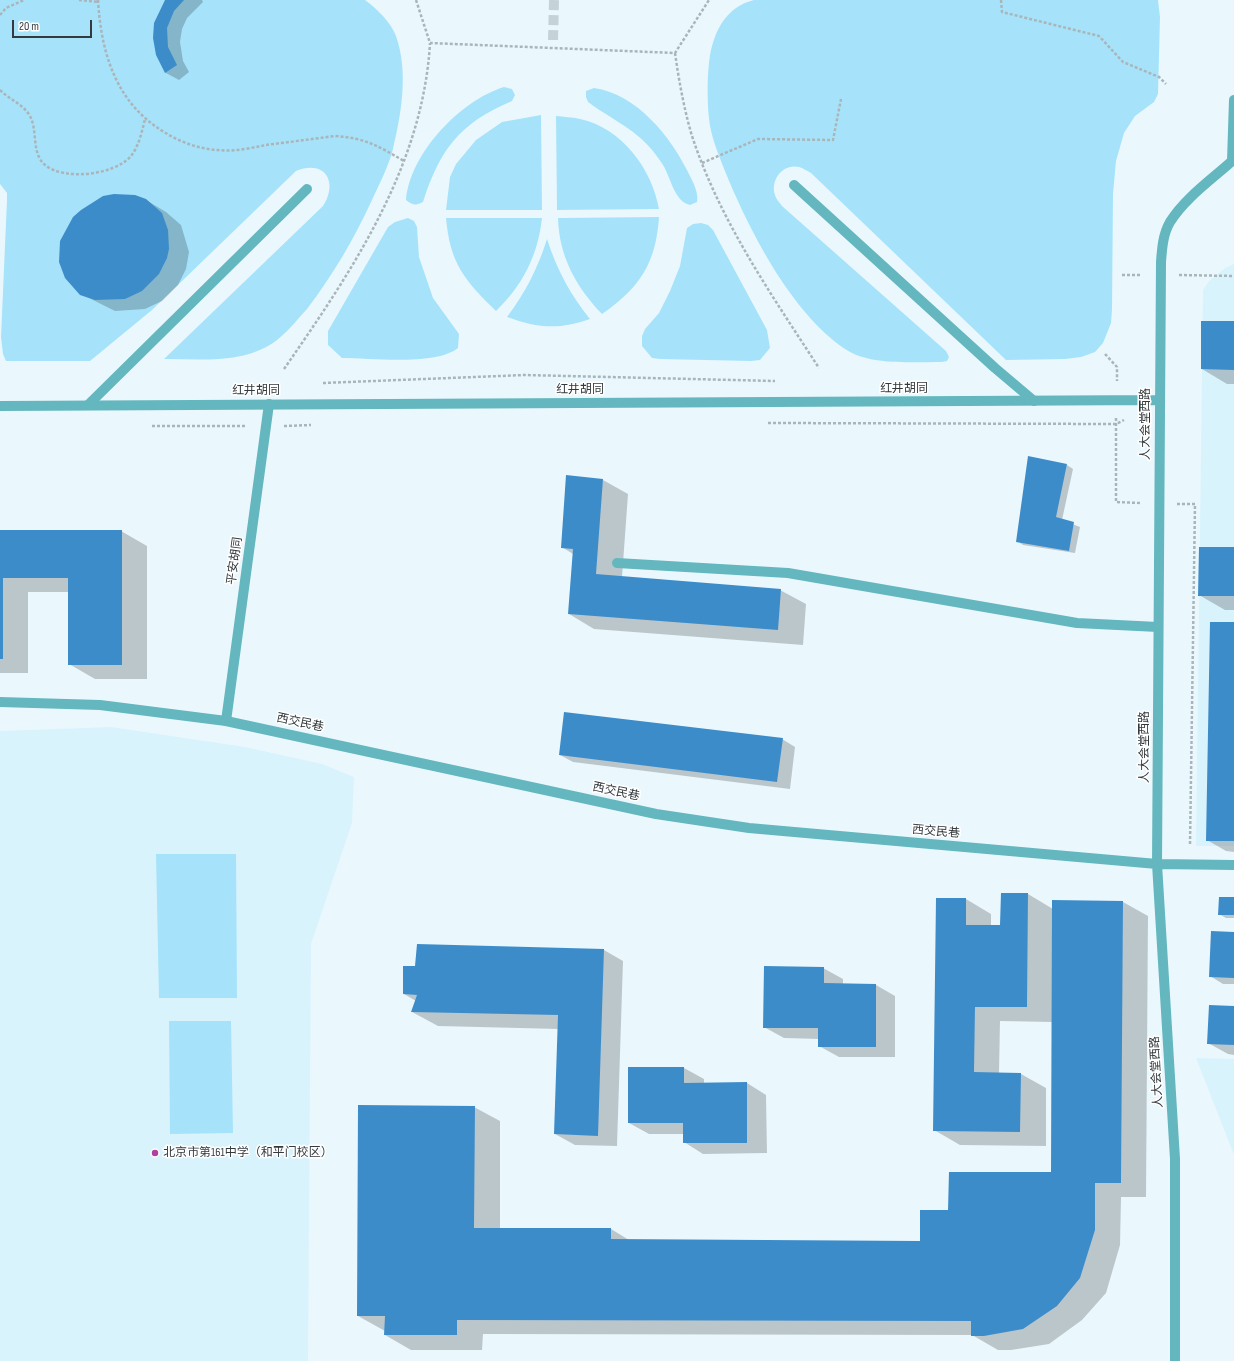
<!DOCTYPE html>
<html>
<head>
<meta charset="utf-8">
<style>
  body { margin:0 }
  #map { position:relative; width:1234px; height:1361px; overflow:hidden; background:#eaf8fe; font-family:"Sofia Sans Condensed",sans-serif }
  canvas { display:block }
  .scale { position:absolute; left:12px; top:20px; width:80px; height:18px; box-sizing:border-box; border:2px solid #33393c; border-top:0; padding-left:5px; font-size:12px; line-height:14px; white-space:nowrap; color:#33393c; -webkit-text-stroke:3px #fff; paint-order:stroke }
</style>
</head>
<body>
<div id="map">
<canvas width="1234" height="1361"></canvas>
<div class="scale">20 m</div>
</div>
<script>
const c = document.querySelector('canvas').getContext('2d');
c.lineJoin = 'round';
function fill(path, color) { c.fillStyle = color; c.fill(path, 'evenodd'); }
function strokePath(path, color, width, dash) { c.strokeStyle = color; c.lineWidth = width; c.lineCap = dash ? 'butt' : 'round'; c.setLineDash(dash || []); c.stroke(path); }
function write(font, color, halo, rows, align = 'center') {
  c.font = font + ' "Sofia Sans Condensed","Noto Sans SC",sans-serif'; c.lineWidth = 3; c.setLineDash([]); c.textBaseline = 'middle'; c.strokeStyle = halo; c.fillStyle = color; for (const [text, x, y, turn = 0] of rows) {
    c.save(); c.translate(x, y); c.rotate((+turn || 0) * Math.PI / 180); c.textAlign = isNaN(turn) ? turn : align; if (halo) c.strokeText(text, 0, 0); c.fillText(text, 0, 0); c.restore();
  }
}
const built = new Path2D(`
  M 1234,264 L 1234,846 L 1196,846 L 1203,290 L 1209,281 L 1225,268 Z
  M 111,727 L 245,747 L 322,764 L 354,777 L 352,823 L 311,944 L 308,1361 L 0,1361 L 0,731 Z
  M 1196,1058 L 1234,1059 L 1234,1155 Z`);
const green = new Path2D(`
  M 0,0 L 365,0 C 377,9 390,21 396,36 C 409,73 401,116 392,153 C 387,169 379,185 372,200 C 354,239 333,275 307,309 C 296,321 286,334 273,343 C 241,364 201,359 164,359 L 323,206 C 339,181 324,159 296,171 L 152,310 L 90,361 L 6,361 L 3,354 L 1,337 L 7,200 L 7,193 L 0,184 Z
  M 754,0 L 1158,0 L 1160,17 L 1158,94 L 1154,102 L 1135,116 L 1124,133 L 1116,161 L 1113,194 L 1112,310 L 1111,323 L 1103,343 L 1095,352 L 1081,357 L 1065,359 L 1006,360 L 811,173 C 807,171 803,168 799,167 C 783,163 770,180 775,195 C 776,199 780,203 782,206 L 946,351 L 949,357 L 947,361 L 942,362 C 917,362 873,365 850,352 C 795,319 751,234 727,176 C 720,158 711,138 709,119 C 707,99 707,75 710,55 C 715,30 726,7 754,0 Z
  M 504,87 L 512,89 L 515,95 L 512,101 C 460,123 440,149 423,202 C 416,206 412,205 406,200 C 410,153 461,100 504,87 Z
  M 594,88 C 637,94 671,137 689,174 C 693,182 699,193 697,202 L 690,205 C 674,201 671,178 663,165 C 642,131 618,124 588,102 L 586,97 L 586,91 Z
  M 541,115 L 542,210 L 446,210 L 450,177 L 456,164 L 476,140 L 502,122 Z
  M 556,116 C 564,117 572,117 580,119 C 622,128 652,169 659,209 L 557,210 Z
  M 659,217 C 656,263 640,288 602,314 C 576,287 559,256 558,218 Z
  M 408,218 L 414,221 L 417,227 L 419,257 L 433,298 L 459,334 L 458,348 C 436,366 371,358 342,358 L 328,345 L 328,331 L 388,227 L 395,222 Z
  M 446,218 L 542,218 C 538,255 523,285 496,311 C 464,280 450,263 446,218 Z
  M 701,223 L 708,225 L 713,230 L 767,330 L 770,348 L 760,360 L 751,361 L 660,359 L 652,358 L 642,346 L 642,336 L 645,329 L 659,313 L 670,291 L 680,266 L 687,228 L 693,224 Z
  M 547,239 C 557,270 570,294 590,319 C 559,330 537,328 507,317 C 525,293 538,268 547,239 Z
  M 156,854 L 236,854 L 237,998 L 159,998 Z
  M 169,1021 L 231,1021 L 233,1133 L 170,1134 Z`);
const shadow = new Path2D(`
  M 167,0 L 202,0 L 203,2 L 187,18 L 182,29 L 180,42 L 183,61 L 189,72 L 179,80 L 166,73 L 157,55 Z
  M 146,200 L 166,212 L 181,225 L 189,252 L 186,269 L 178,285 L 162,301 L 145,309 L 115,311 L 81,294 Z
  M 1234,322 L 1234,384 L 1227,384 L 1202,369 Z
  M 1067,465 L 1073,469 L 1062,520 L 1080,527 L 1075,553 L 1023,545 L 1017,541 Z
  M 603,480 L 628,494 L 622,577 L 780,590 L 806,604 L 803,645 L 594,629 L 569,614 L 573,554 L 562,547 Z
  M 0,531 L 121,531 L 147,546 L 147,679 L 95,679 L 69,664 L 69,592 L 28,592 L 28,673 L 0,673 Z
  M 1234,548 L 1234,610 L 1225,610 L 1199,595 Z
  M 1234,623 L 1234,852 L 1226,851 L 1207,840 Z
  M 782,739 L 795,747 L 790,789 L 573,762 L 560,755 Z
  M 1028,894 L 1053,909 L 1123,902 L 1148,916 L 1146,1197 L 1121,1197 L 1120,1245 L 1106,1293 L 1082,1320 L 1049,1344 L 1011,1350 L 998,1350 L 972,1335 L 483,1334 L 482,1350 L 411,1350 L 385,1335 L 385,1331 L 358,1316 L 474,1107 L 500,1121 L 500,1229 L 611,1229 L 629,1240 L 921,1242 L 949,1211 L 1052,1173 L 1053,1022 L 1000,1021 L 999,1073 L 1021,1074 L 1046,1088 L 1046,1146 L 960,1145 L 934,1130 L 966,899 L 991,914 L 991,926 L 1001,926 Z
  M 1234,898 L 1234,918 L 1226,918 L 1219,914 Z
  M 1234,933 L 1234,984 L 1223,984 L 1210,976 Z
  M 604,950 L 623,961 L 617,1146 L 575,1145 L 555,1134 L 559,1029 L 438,1026 L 412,1012 L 416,1001 L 404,994 L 416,967 Z
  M 823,968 L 843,979 L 843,985 L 876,985 L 895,996 L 895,1057 L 839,1057 L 819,1046 L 819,1039 L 784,1038 L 764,1027 Z
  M 1234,1007 L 1234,1055 L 1228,1054 L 1208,1043 Z
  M 629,1068 L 684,1068 L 704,1079 L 704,1084 L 747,1083 L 766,1095 L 767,1153 L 703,1154 L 684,1142 L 684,1134 L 649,1134 L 629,1123 Z`);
const building = new Path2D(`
  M 165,0 L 184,0 L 174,11 L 167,28 L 168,47 L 177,65 L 165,73 L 156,55 L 153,38 L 154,23 Z
  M 114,194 L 135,195 L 146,199 L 162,213 L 168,230 L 169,249 L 167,258 L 159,274 L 142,291 L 125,299 L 95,300 L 80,295 L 65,278 L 59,262 L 60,241 L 73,217 L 81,210 L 103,196 Z
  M 1201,321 L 1234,321 L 1234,370 L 1201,369 Z
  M 1028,456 L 1067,464 L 1056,517 L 1074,522 L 1069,551 L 1016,542 Z
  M 566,475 L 603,479 L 596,574 L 781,589 L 778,630 L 568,614 L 573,549 L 561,548 Z
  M 0,530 L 122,530 L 122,665 L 68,665 L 68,578 L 3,578 L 3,659 L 0,659 Z
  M 1199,547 L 1234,547 L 1234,596 L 1198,596 Z
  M 1210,622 L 1234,622 L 1234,841 L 1206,841 Z
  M 564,712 L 783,738 L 777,782 L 559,755 Z
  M 1001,893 L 1028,893 L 1027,1007 L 975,1007 L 974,1072 L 1021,1073 L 1020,1132 L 933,1131 L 936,898 L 966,898 L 966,925 L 1000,925 Z
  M 1219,897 L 1234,897 L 1234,915 L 1218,915 Z
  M 1052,900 L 1123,901 L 1121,1183 L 1095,1183 L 1095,1230 L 1080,1278 L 1057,1306 L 1023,1329 L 984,1336 L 971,1336 L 971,1321 L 457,1320 L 457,1335 L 384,1335 L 385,1316 L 357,1316 L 358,1105 L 475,1106 L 474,1228 L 611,1228 L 611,1239 L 920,1241 L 920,1210 L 948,1210 L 949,1172 L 1051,1172 Z
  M 1211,931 L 1234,932 L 1234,978 L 1209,977 Z
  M 417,944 L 604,949 L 598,1136 L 554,1134 L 558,1015 L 411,1012 L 417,995 L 403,994 L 403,966 L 415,966 Z
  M 764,966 L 824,967 L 824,983 L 876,984 L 876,1047 L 818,1047 L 818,1028 L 763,1028 Z
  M 1209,1005 L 1234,1006 L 1234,1045 L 1207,1044 Z
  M 628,1067 L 684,1067 L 684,1083 L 747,1082 L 747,1143 L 683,1143 L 683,1123 L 628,1123 Z`);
const pedestrianTunnel = new Path2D(`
  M 553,40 L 554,0`);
const path = new Path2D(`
  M 79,0 L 99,2
  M 98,0 C 101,53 116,103 164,132 C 180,142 199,149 218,150 C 234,152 251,148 266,145 C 289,142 312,139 335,136 C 366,138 378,146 404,161
  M 416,0 L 430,43 L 675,53 L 709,0
  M 1001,0 L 1002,12 L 1099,36 L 1123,62 L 1159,77 L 1166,84
  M 0,15 L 6,8 L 24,0
  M 675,53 C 679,81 684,109 692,136 C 720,221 771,294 819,368
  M 0,90 C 10,100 23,104 30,116 C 38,131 31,153 45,165 C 64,181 115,175 131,156 C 139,146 142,131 145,119
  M 702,163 L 758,139 L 833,140 L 841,99
  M 1122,275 L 1142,275
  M 1179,275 L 1234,276
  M 1105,354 L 1117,367 L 1117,381
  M 284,369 C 352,271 423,166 430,43
  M 323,383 L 525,375 L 775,381
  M 1116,418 L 1116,502 L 1140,503
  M 768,423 L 1116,424 L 1124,420
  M 152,426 L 247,426
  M 284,426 L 311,425
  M 1177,504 L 1195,504 L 1190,845`);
const service = new Path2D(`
  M 794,185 L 995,368 L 1034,401
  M 88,405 L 307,189
  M 617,563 L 788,573 L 1077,623 L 1158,627`);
const minor = new Path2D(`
  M 226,721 L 269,404`);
const tertiary = new Path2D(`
  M 0,406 L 1159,400
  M 0,702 L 100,705 L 226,721 L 656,814 L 749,828 L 1157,864 L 1234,865
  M 1175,1361 L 1175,1159 L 1157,864 L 1161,262 C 1162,248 1163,234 1170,222 C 1185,198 1211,180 1232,161 L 1234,100`);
const markers = [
  [155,1153,4,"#ac41a2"]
];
const streetNames = [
  ["红井胡同",904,389],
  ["红井胡同",580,390],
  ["红井胡同",256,391],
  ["人大会堂西路",1146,424,-90],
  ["平安胡同",235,561,-82],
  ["西交民巷",300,723,12],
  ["人大会堂西路",1145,747,-90],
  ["西交民巷",616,792,12],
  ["西交民巷",936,832,5],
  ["人大会堂西路",1157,1072,-93]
];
const poiNames = [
  ["北京市第161中学（和平门校区）",163,1153]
];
fill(built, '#d9f3fd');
fill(green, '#a6e3fa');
fill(shadow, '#0003');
fill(building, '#3d8cca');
strokePath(pedestrianTunnel, '#c5d2d7', 10, [10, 5]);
strokePath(path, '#aab5ba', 2.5, [3, 2]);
strokePath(service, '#64b7be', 10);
strokePath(minor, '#64b7be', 10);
strokePath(tertiary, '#64b7be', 10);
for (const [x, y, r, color] of markers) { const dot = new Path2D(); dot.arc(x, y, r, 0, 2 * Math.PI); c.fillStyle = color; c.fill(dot); strokePath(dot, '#fff', 1.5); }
write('12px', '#33393c', '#fff', streetNames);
write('12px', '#33393c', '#fff', poiNames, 'left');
</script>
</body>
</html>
